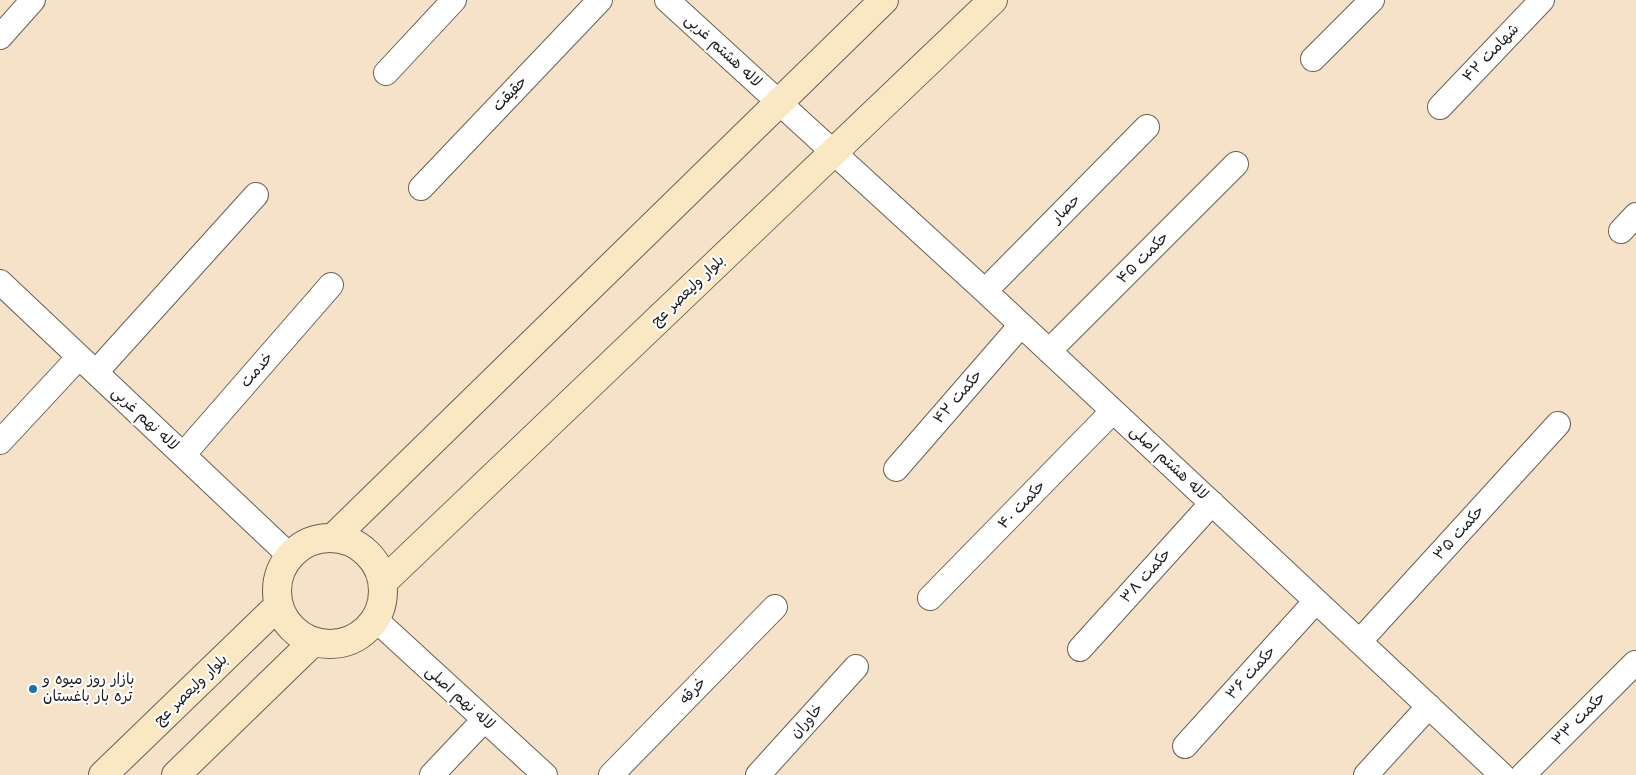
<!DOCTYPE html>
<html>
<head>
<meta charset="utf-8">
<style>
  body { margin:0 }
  canvas { display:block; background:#f5e2c8 }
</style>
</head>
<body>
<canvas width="1636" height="775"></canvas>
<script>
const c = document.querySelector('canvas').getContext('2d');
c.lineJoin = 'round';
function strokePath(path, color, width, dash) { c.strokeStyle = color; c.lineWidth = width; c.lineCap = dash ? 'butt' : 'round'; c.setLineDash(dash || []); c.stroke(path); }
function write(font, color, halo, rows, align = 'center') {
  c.font = font + ' "Comic Neue","Playpen Sans Arabic",sans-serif'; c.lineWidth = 4.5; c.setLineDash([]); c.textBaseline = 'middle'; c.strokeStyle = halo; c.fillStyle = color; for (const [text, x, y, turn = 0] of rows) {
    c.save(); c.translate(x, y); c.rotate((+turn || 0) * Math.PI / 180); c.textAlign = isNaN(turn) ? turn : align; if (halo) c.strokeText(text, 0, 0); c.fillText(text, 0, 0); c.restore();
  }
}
const minor = new Path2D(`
  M 667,0 L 985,291 L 1502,775
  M 0,37 L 33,0
  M 1313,59 L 1372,0
  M 386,73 L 454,0
  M 1440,107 L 1542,0
  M 421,188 L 600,0
  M 1621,231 L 1636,215
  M 0,282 L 290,556
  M 985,291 L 1147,127
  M 1049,351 L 1236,164
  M 96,372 L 256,195
  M 0,442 L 79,357
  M 183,455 L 331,285
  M 896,469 L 1021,325
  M 930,598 L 1113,411
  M 376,620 L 545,775
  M 1360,641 L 1558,424
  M 1080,649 L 1212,503
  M 1185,746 L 1316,601
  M 432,775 L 484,720
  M 611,775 L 775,607
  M 758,775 L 856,667
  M 1366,775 L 1429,706
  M 1523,775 L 1635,663`);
const secondary = new Path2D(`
  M277 591a53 53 0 1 1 106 0a53 53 0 1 1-106 0Z
  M 333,538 L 884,0
  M 383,582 L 993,0
  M 103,775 L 279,605
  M 176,775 L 313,642`);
const markers = [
  [33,689,5,"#1f6fb2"]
];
const streetNames = [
  ["لاله هشتم غربی",723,51,43],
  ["شهامت ۴۲",1491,53,-46],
  ["حقیقت",510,94,-46],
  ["حصار",1066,209,-45],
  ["حکمت ۴۵",1143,258,-45],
  ["بلوار ولیعصر عج",688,291,-44],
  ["خدمت",257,370,-49],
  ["حکمت ۴۲",958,397,-49],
  ["لاله نهم غربی",145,419,43],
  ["لاله هشتم اصلی",1169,463,43],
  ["حکمت ۴۰",1022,505,-46],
  ["حکمت ۳۵",1459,533,-48],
  ["حکمت ۳۸",1146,576,-48],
  ["حکمت ۳۶",1251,673,-48],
  ["بلوار ولیعصر عج",191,690,-44],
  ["خرقه",693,691,-46],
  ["لاله نهم اصلی",460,698,42],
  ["حکمت ۳۳",1579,719,-45],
  ["خاوران",807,721,-48]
];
const poiNames = [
  ["بازار روز میوه و",43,680],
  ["تره بار باغستان",43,697]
];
strokePath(minor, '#686158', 26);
strokePath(secondary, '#686158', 30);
strokePath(minor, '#fff', 24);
strokePath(secondary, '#fae7c3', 28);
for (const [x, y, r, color] of markers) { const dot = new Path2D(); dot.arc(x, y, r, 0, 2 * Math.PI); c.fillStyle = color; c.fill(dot); strokePath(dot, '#fff', 2); }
write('15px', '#1c1c1c', '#fff', streetNames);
write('15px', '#1c1c1c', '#fff', poiNames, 'left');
</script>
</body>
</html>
